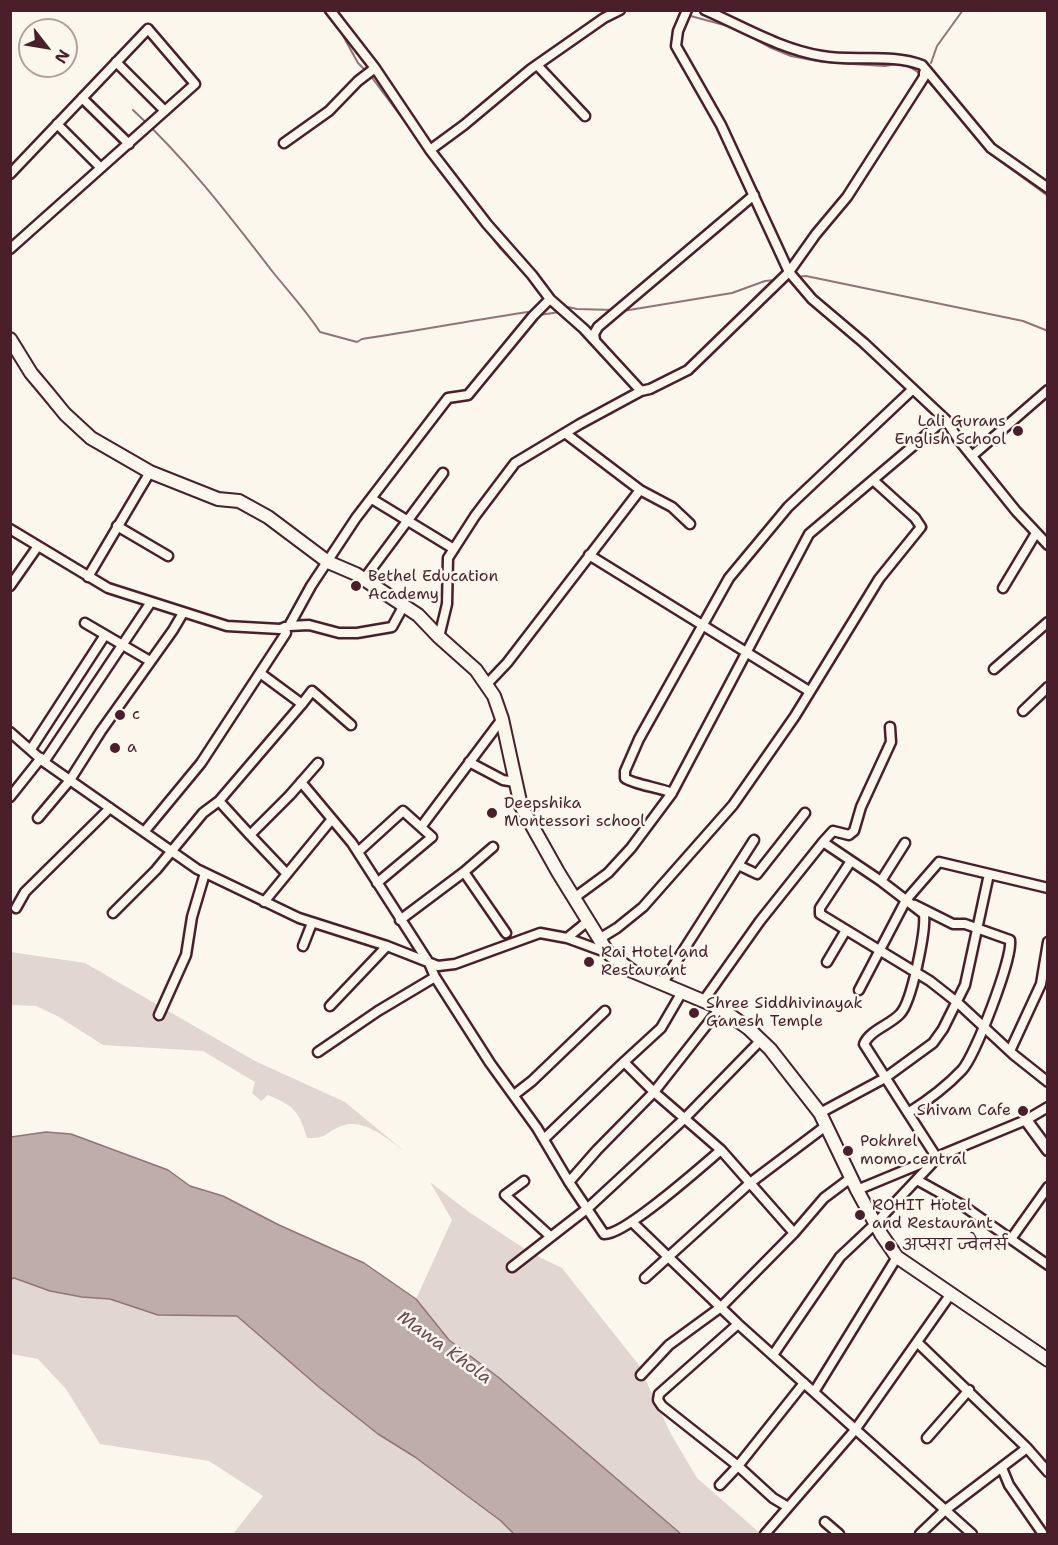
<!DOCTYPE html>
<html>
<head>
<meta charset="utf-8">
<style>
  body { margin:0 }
  #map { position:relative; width:1058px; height:1545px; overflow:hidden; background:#fbf7ec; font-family:"Shantell Sans",sans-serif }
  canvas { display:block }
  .frame { position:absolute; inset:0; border:12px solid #4a1f2b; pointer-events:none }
  .north { position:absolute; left:18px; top:18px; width:60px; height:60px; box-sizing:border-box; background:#fbf7ec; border:2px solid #b4a19f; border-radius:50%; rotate:121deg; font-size:16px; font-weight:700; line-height:24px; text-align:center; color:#4a1f2b }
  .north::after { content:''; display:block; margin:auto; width:21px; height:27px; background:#4a1f2b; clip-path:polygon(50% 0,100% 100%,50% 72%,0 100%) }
</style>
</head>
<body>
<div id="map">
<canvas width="1058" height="1545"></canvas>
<div class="frame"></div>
<div class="north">N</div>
</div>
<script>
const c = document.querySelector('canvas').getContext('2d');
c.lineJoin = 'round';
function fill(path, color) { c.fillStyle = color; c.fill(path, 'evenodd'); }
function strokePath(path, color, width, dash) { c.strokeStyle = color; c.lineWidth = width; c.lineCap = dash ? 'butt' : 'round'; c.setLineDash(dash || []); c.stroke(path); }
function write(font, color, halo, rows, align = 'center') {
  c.font = font + ' "Shantell Sans","Playpen Sans Deva",sans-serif'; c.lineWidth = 5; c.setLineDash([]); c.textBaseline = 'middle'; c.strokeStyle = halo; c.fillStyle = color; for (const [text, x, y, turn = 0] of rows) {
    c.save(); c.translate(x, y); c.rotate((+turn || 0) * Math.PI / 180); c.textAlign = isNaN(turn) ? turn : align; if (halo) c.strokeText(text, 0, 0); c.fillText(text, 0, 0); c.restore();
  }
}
const green = new Path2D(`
  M 11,952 L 85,963 L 255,1061 L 345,1102 L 404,1151 C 388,1139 363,1117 341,1126 C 326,1132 327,1139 307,1138 C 299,1111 294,1106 268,1095 L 261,1101 L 252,1093 L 255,1082 L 203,1051 L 103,1045 L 59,1017 L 36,1006 L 11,1005 Z
  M 430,1182 L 469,1212 L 531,1253 L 562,1268 L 638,1364 L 671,1434 L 697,1478 L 761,1534 L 681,1534 L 498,1377 L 449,1340 L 416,1299 L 452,1220 Z
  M 14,1278 L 50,1291 L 82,1297 L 110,1299 L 158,1315 L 237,1316 L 320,1388 L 378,1434 L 415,1457 L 501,1521 L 514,1534 L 233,1534 L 263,1496 L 209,1461 L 100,1444 L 66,1389 L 38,1359 L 11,1354 L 10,1279 Z`);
const water = new Path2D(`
  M 46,1132 L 71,1134 L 168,1170 L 190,1186 L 223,1196 L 279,1225 L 364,1263 L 416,1299 L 449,1340 L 498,1377 L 681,1534 L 514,1534 L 501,1521 L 415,1457 L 378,1434 L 320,1388 L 237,1316 L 158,1315 L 110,1299 L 82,1297 L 50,1291 L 14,1278 L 11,1279 L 11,1137 Z`);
const stream = new Path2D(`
  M 323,10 L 342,34 L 358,63 L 366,71
  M 687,15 L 735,28 L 769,47 L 791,56 L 817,61 L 852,64 L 885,66 L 897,64 L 908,66 L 921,74
  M 931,63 L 937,46 L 963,10
  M 370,75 L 417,138
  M 925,78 L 942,96
  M 133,110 C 186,159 228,214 272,271 C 288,291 306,310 320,332 L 357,342 L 362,339 C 418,331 473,320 528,312 L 531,314
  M 982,144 L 989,153 L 1048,196
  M 482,224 L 499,247 L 533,283
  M 796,277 L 806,276 L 1023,321 L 1048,331
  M 563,306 L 577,309 L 614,310
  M 623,311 L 732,293 L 765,281 L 775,280
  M 539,315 L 560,312`);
const street = new Path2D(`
  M 330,10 L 375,68 L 430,150 L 487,224 L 532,275 L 550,299 L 584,329 L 641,391
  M 687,10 L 678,31 L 676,46 L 721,125 L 789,272 L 812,299 L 864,343 L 946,420 L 958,439 L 1016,511 L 1048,545
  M 705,10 C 744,27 780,49 822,56 C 855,62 890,53 922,65 L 991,148 L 1048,188
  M 116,62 L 165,111
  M 537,65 L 585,116
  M 82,98 L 129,144
  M 57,124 L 101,168
  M 284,143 L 329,111 L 358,81 L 375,68
  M 430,150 L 464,125 L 531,69 L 604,18 L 620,10
  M 10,174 L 148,29 L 195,84 L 10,249
  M 595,340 L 594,334 L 598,327 L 754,195
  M 565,433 L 640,490 L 672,507 L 690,524
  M 973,455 L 1048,390
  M 372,499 L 454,549
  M 117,526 L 168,556
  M 10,529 L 108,588 L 227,626 L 280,629 L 289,626 L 311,586 L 356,518 L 448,398 L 468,395 L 533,316 L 550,299
  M 589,555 L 809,691
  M 88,577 L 150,472
  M 364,579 L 443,473
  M 10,586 L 38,546
  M 1003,588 L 1036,533
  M 85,623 L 150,661
  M 289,626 L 309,625 L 339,633 L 357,633 L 392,627 L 404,605
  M 439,637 L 447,604 L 448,558 L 475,516 L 515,463 L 580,424 L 641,391 L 650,389 L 688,370 L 789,272 L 816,234 L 847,197 L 924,77 L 924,73
  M 994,669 L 1048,622
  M 260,673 L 302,704 L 219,801 L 250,835 L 290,795 L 318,763
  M 487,684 L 507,663 L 640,490
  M 302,704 L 312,691 L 351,725
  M 1023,711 L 1048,687
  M 10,732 L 44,762 L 197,869 L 299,918 L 387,946 L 438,966 L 455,964 L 540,933 L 567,938 L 608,953
  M 31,749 L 105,635
  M 44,762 L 151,602
  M 469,762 L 503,780 L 515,782
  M 301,782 L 352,843 L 429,963 L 435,977 L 378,1011 L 318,1052
  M 672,793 C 661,788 632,784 625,778 L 625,771 L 639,739 L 729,578 L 788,507 L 913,389
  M 10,797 L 41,758
  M 38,818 L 70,780 L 101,731 L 173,630 L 183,613
  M 421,827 L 502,719
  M 144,832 L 201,763 L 286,633 L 285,627
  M 250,835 L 287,874
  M 823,842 L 833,831 L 849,835 L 854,831 L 861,807 L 891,742 L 890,727
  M 358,852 L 403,811 L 432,837 L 377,883
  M 851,861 L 820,908 L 820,914 L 930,981 L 958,1003 L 1014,1055 L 1048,1082
  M 738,865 L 757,874 L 805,813
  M 464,872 L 493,847
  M 881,881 L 905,843
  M 574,898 L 608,873 L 631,848 L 672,793 L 809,534 L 945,419
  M 264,902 L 332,819
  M 16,908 L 25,892 L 110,808
  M 113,913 L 156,870 L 203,813 L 219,801
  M 400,920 L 464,872 L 506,933
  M 567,938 L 588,921
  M 599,939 L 617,928 L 643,907 L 733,805 L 795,716 L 879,579 L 921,527 L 915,518 L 873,480
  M 303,946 L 312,923
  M 827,962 L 846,930
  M 435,977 L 490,1063 L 537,1128 L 569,1182 L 604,1234 C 624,1236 702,1166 721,1150
  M 662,984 L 754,840
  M 859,990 L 906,900 L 939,862 L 1048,888
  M 704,1000 L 760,921 L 823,842 L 881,881 L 924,914 C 926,930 912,1002 900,1014 C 890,1025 870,1030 864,1044 L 908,1113
  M 330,1006 L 387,946
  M 720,1008 L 654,1092 L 721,1150 L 794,1233
  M 159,1015 L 186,955 L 192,917 L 205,873
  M 1010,1051 L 1041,984 L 1048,942
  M 624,1062 L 661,1028 L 682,992
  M 514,1095 L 532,1081 L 605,1011
  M 820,1113 L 885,1078 L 933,1043 L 943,1029 L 965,985 L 989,874
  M 544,1139 L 624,1062 L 654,1092 L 597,1150 L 569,1182
  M 917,1180 L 962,1205 L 1048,1265
  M 524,1181 L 505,1195 L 550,1236
  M 857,1190 L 1026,1120 L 1048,1107
  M 632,1222 L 738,1324 L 972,1534
  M 1011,1239 L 1048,1187
  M 512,1267 L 588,1208 L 684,1119 L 761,1040
  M 645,1278 L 750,1183 L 827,1125
  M 918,1343 L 1027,1448 L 1048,1472
  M 773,1355 L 840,1257 L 875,1224 L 937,1158 L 908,1113 C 927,1101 947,1086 962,1070 C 975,1056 1013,958 1010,940 L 965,924 L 953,924 L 915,905
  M 641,1375 L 669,1345 L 721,1307 L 794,1233 L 824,1198 L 852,1177
  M 814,1392 L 897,1257
  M 927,1438 L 969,1390
  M 1002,1468 L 1009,1485 L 1043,1534
  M 720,1485 L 738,1466 L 662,1406 L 658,1400 L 659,1394 L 738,1324
  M 788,1507 L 773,1498 L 738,1466 L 804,1383
  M 825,1522 L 839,1534
  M 765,1534 L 855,1430 L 950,1295
  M 920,1534 L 944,1511 L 1027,1448`);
const secondary = new Path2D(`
  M 1026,1120 L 1048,1150`);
const primary = new Path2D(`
  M 10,339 L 31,373 L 47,392 L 65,414 L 91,438 L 150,472 L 218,499 L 239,501 L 268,517 L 328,562 L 356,574 L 418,615 L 439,637 L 476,670 L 494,696 L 502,719 L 521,806 L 558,872 L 608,953 L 632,971 L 720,1008 L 748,1028 L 770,1049 L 820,1113 L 857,1190 L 881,1234 L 897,1257 L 1048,1360`);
const markers = [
  [1018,431,6,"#4a1f2b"],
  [356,586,6,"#4a1f2b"],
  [120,715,6,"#4a1f2b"],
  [115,748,6,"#4a1f2b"],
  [492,813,6,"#4a1f2b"],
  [589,962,6,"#4a1f2b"],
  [694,1013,6,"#4a1f2b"],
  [1023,1111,6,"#4a1f2b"],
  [848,1151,6,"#4a1f2b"],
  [860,1215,6,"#4a1f2b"],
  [890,1246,6,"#4a1f2b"]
];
const poiNames = [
  ["Lali Gurans",1006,422,"right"],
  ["English School",1006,440,"right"],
  ["Bethel Education",368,577],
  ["Academy",368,595],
  ["c",132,715],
  ["a",127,748],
  ["Deepshika",504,804],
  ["Montessori school",504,822],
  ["Rai Hotel and",601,953],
  ["Restaurant",601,971],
  ["Shree Siddhivinayak",706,1004],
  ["Ganesh Temple",706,1022],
  ["Shivam Cafe",1011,1111,"right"],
  ["Pokhrel",860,1142],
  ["momo central",860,1160],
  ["ROHIT Hotel",872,1206],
  ["and Restaurant",872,1224],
  ["अप्सरा ज्वेलर्स",902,1246]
];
const waterNames = [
  ["Mawa Khola",444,1348,36]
];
fill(green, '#e2d7d0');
fill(water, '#bfadaa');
strokePath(water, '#907477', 1.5);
strokePath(stream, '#907477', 2);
strokePath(street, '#4a1f2b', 13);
strokePath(secondary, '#4a1f2b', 15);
strokePath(primary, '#4a1f2b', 16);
strokePath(street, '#fbf7ec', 8);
strokePath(secondary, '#fbf7ec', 10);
strokePath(primary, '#fbf7ec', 12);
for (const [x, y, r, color] of markers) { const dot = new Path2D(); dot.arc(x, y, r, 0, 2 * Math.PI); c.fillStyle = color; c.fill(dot); strokePath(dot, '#fbf7ec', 2); }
write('16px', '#4a1f2b', '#fbf7ec', poiNames, 'left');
write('italic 18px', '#6d4a51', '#fbf7ec', waterNames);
</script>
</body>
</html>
